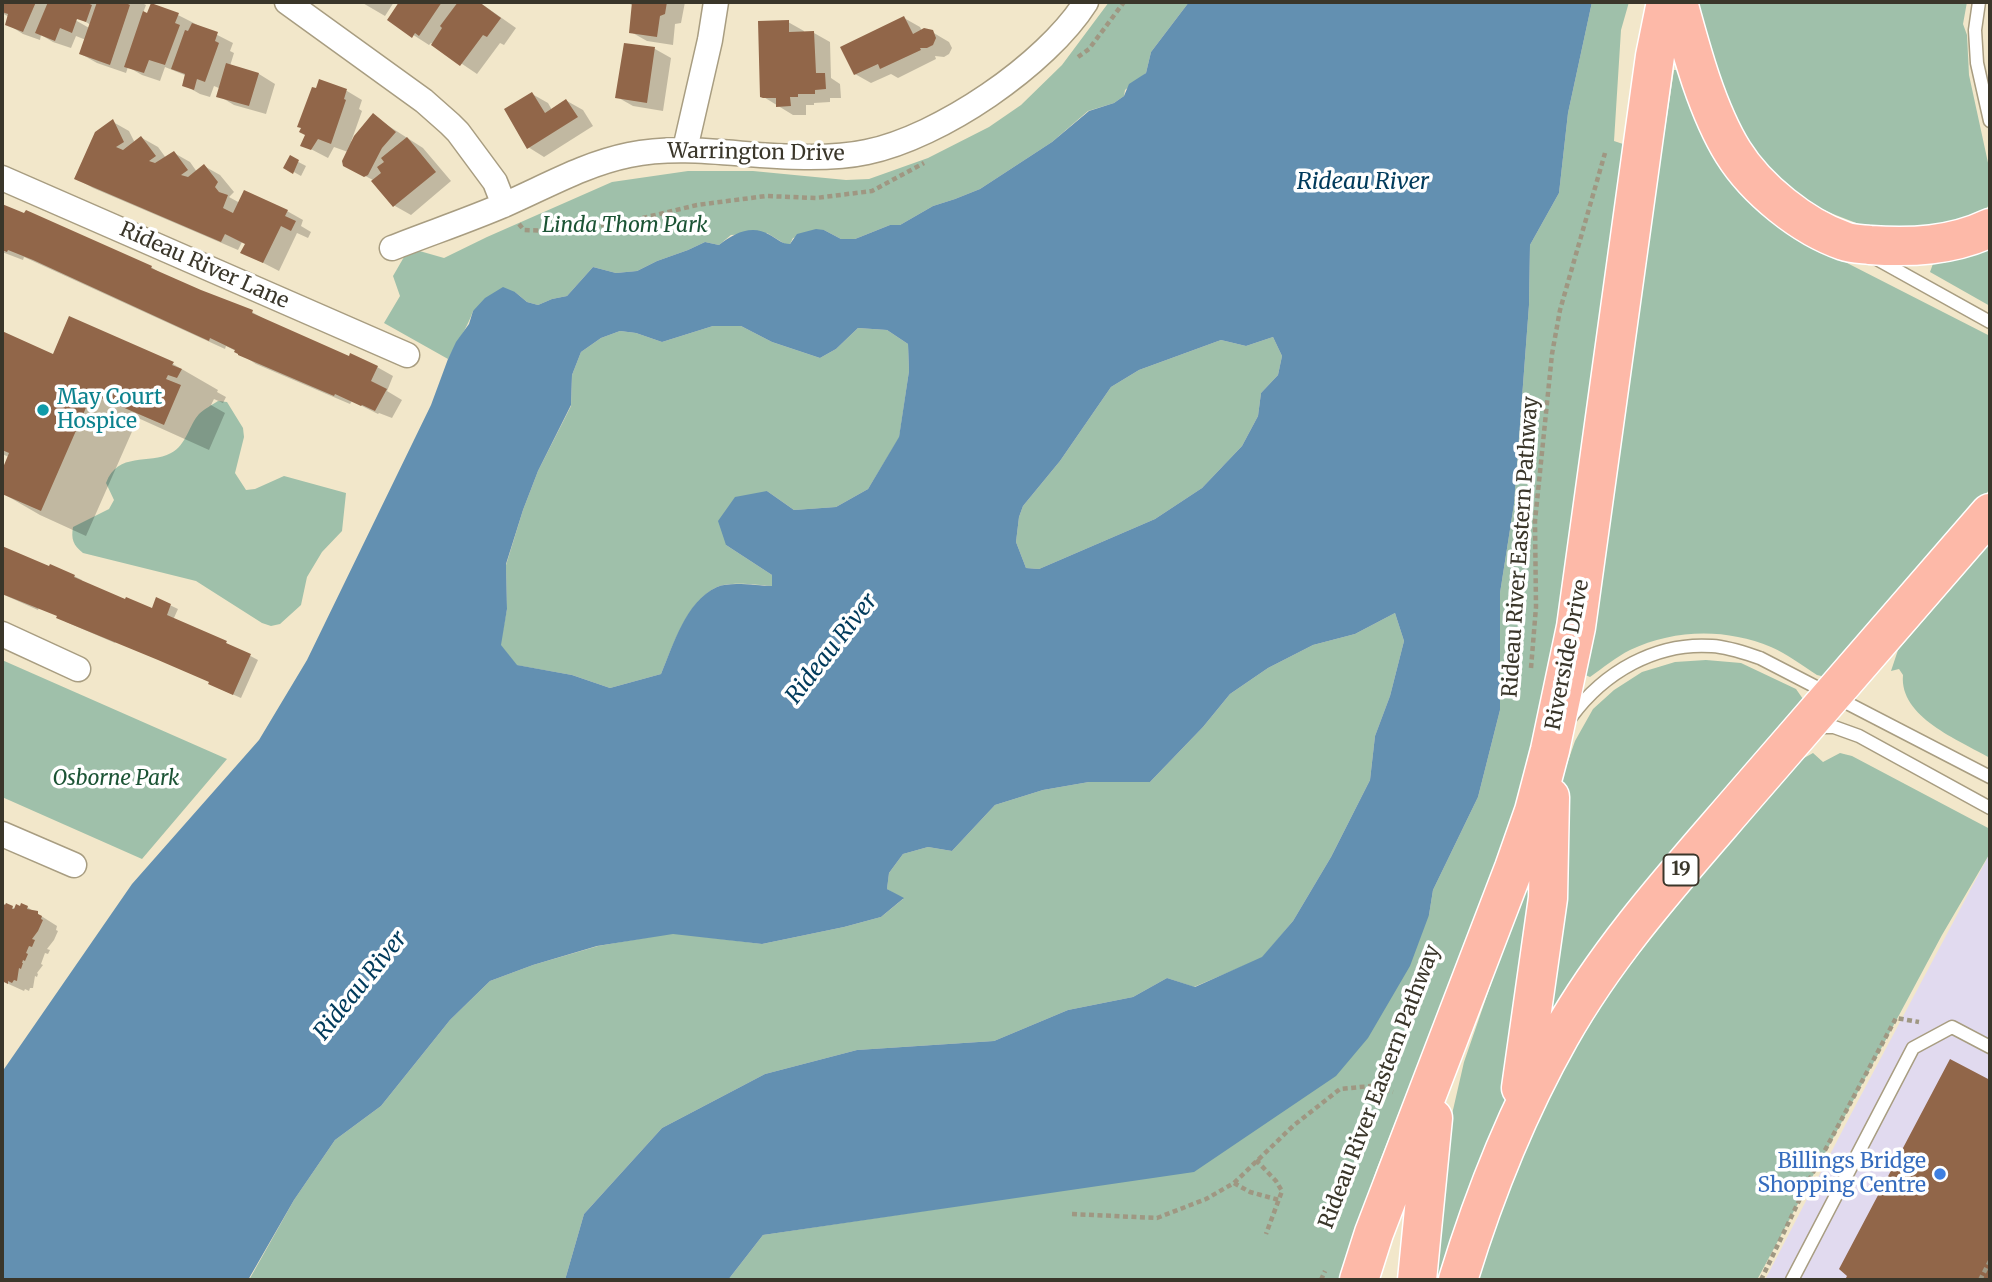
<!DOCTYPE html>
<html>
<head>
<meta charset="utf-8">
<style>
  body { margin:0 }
  #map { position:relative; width:1992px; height:1282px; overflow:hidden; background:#f2e7ca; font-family:Merriweather,serif }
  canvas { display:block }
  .frame { position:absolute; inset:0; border:4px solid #3a362a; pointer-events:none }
</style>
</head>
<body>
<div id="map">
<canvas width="1992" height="1282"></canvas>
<div class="frame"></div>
</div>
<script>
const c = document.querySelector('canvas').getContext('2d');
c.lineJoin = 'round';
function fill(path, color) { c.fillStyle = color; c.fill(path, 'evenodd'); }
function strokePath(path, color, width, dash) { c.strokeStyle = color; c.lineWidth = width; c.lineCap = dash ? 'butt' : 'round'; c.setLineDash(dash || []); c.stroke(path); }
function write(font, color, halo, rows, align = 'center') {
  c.font = font + ' Merriweather,serif'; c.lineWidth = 7; c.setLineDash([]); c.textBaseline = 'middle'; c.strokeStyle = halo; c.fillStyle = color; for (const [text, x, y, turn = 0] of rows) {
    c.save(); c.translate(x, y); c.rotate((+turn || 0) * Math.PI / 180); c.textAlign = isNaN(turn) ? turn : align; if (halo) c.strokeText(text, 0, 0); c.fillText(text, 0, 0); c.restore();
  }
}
const commercial = new Path2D(`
  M 1990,853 L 1990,1280 L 1765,1280 L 1851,1114 Z`);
const green = new Path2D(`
  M 1109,2 L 1189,2 L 1151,52 L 1146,73 L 1125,90 L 1124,96 L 1114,103 L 1088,111 L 1052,142 L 980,189 L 955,199 L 933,206 L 900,225 L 890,225 L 855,239 L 841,239 L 824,230 L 793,238 L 790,244 L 785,244 L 767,233 L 731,235 L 719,245 L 705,242 L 688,250 L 657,261 L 637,271 L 616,273 L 593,267 L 567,296 L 552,299 L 538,305 L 527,302 L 515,292 L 473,311 C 467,329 456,343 448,359 L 384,323 L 400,296 L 393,276 L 404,257 L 416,250 L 444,258 L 487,237 L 612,182 L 688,171 L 753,171 L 846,180 L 869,179 L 928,158 L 989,127 L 1021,105 L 1062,65 Z
  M 1592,2 L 1629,2 L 1621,30 L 1614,141 L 1623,144 L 1573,512 L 1551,660 L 1534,747 L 1506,841 L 1377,1168 L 1339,1280 L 728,1280 L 763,1235 L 1003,1199 L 1429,915 L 1433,890 L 1478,797 L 1500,710 L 1500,593 L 1514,504 L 1529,305 L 1530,245 L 1559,193 L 1568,113 Z
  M 1697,2 L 1967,2 L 1963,24 L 1967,35 L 1969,75 L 1990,172 L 1990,204 L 1976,220 L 1923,231 L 1864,226 L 1833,214 L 1799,198 L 1770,171 L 1727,111 Z
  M 1674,70 L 1680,70 L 1802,240 L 1990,336 L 1990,489 L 1825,677 L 1817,675 C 1803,666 1787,654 1771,647 C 1726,628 1674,629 1630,650 C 1616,657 1603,668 1590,677 L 1583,674 Z
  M 1990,243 L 1990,306 L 1930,272 L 1934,261 L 1944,263 Z
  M 713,326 L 741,326 L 772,342 L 820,358 L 836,349 L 858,328 L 887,330 L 908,344 L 909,371 L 899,438 L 868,489 L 836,507 L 794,510 L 767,491 L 726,545 L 772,575 L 772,586 C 758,585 730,581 717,587 C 686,602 674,644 661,674 L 610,688 L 572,675 L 516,665 L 500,645 L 507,609 L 506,565 L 523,510 L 538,471 L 571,406 L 572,375 L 581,352 L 601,338 L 620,331 L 636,333 L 662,342 Z
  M 1273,337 L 1282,356 L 1278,375 L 1261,393 L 1258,416 L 1242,446 L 1202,488 L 1155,519 L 1039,569 L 1026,568 L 1016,542 L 1019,517 L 1023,506 L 1060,461 L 1111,387 L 1139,370 L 1221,340 L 1246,346 Z
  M 218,401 L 227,402 L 243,428 L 244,437 L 235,473 L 246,490 L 255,489 L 284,476 L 346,493 L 342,531 L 322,552 L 307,577 L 301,605 L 280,624 L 271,626 L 262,623 L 196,581 L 83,553 C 73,545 71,539 73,527 L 109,509 L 114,500 L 106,483 C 118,451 149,465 171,453 C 186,446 189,425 199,414 C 204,409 212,405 218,401 Z
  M 1990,543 L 1990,758 C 1959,740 1899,717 1903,675 L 1899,669 L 1891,671 L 1898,650 Z
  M 1395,613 L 1404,641 L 1390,696 L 1375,736 L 1370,780 L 1331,857 L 1293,921 L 1262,958 L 1194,987 L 1167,978 L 1133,997 L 1068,1010 L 994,1041 L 857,1050 L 765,1074 L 662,1128 L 584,1214 L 565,1280 L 249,1280 L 294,1200 L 335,1140 L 381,1106 L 450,1020 L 490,981 L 533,965 L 598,946 L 673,933 L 762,944 L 844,927 L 881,917 L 903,899 L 887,889 L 889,873 L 903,854 L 928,847 L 952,851 L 995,805 L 1043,790 L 1089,782 L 1150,782 L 1203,727 L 1230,694 L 1268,668 L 1313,645 L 1355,634 Z
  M 2,660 L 227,759 L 142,859 L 2,797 Z
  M 1706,660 L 1741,663 L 1796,689 L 1803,699 L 1800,708 L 1630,907 L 1441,1280 L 1431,1280 L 1450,1123 L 1464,1062 L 1575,741 L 1593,709 L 1614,690 L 1642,672 L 1675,662 Z
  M 1813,753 L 1823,762 L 1840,753 L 1852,756 L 1990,829 L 1990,853 L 1942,935 L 1757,1280 L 1479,1280 C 1503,1183 1558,1069 1614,987 C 1626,969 1640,953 1653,936 C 1698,879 1746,824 1793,769 L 1804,758 Z`);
const water = new Path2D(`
  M 1189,2 L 1592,2 L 1568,113 L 1559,193 L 1530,245 L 1529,305 L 1514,504 L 1500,593 L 1500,710 L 1478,797 L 1433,890 L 1429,915 L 1410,966 L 1368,1038 L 1336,1076 L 1194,1172 L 763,1235 L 728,1280 L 565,1280 L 584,1214 L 662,1128 L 765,1074 L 857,1050 L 994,1041 L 1068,1010 L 1133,997 L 1167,978 L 1195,987 L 1262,957 L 1293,921 L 1331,857 L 1370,780 L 1375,736 L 1390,696 L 1404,641 L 1395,613 L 1355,634 L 1313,645 L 1268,668 L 1230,694 L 1203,727 L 1150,782 L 1089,782 L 1043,790 L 995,805 L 952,851 L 928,847 L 903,854 L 889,873 L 887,889 L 904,898 L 881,917 L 844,927 L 762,944 L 673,934 L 597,946 L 533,965 L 490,981 L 450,1020 L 381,1106 L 335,1140 L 294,1200 L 248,1280 L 2,1280 L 2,1072 L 132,884 L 259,740 L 307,660 L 431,405 L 448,359 L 456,342 L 469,324 L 473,311 L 485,298 L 503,287 L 515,292 L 527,302 L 538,305 L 552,299 L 567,296 L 593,267 L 616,273 L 637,271 L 657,261 L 688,250 L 705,242 L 719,245 C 734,233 752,224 770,235 C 777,239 782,244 790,244 L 797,234 L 816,229 L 824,230 L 841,239 L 855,239 L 890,225 L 900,225 L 933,206 L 955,199 L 980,189 L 1052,142 L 1089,111 L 1114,103 L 1124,96 L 1129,84 L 1146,73 L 1151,52 ZM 713,326 L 741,326 L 772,342 L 820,358 L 836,349 L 858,328 L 887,330 L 908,344 L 909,371 L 899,437 L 868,489 L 836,507 L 794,510 L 767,491 L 735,497 L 718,521 L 726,545 L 772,575 L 772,586 C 757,586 731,581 717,587 C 685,602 674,644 661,674 L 610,688 L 572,675 L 517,665 L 501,645 L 507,609 L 506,564 L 523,510 L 538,471 L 571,405 L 572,375 L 581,352 L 601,338 L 620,331 L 636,333 L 662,342 ZM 1273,337 L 1282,356 L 1278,375 L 1261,393 L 1258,416 L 1242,446 L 1202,488 L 1155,519 L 1039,569 L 1026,568 L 1016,542 L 1019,517 L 1023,506 L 1060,461 L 1111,387 L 1139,370 L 1221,340 L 1246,346 Z`);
const shadow = new Path2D(`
  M 2,2 L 140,2 L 146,5 L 143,13 L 178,15 L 233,43 L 230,51 L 234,53 L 230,66 L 259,74 L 275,84 L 266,114 L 234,105 L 219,96 L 221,89 L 214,86 L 210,97 L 200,94 L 184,85 L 187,76 L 165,67 L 160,81 L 142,75 L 128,67 L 126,73 L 97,63 L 81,54 L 86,40 L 76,36 L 71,48 L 53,42 L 41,35 L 40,40 L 23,34 L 7,24 L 9,17 L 2,13 L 2,14 ZM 70,13 L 91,25 L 91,29 L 68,16 Z
  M 361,2 L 394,2 L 385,16 Z
  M 401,2 L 479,2 L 516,28 L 504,45 L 500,43 L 477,74 L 431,43 L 429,45 L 390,20 Z
  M 626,2 L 685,2 L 681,23 L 675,24 L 673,45 L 647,41 L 631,32 L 634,6 Z
  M 904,18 L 920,27 L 922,31 L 932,32 L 949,42 L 952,48 L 949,54 L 944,57 L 935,56 L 936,59 L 898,78 L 891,74 L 871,83 L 855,74 Z
  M 788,22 L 804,31 L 804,33 L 814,33 L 830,42 L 831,78 L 840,84 L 841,98 L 830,98 L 830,102 L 814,103 L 814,105 L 806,105 L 806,115 L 793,115 L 762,96 Z
  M 626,45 L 655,49 L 671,58 L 663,111 L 633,106 L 617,97 Z
  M 320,82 L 347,91 L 362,100 L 359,109 L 362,111 L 351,142 L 373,116 L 423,148 L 451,181 L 411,215 L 395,206 L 373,180 L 344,165 L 348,152 L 334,147 L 328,158 L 303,145 Z
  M 532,94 L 548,103 L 552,110 L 567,101 L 583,110 L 593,126 L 544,157 L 528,147 Z
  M 113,122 L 129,131 L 135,143 L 142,138 L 158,147 L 166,158 L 174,153 L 190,162 L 197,172 L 204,166 L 220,175 L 234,192 L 229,197 L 240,203 L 287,211 L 303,220 L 301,226 L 311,232 L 308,238 L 297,233 L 279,271 L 242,252 L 247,244 L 242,242 L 238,250 L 93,188 L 77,179 Z
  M 291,158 L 306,166 L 301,176 L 285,167 Z
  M 2,206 L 151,267 L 167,277 L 252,312 L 268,321 L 350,358 L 377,367 L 393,376 L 387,391 L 402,400 L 392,418 L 379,413 L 378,414 L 352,401 L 350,404 L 256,364 L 236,351 L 226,346 L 225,349 L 24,257 L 23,260 L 2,252 Z
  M 70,318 L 173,364 L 218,390 L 217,392 L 226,397 L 223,403 L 214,399 L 211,405 L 225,413 L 209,450 L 138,418 L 86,536 L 40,515 L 2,493 L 2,474 L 9,457 L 2,454 L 2,333 L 54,356 Z
  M 2,547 L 50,568 L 51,566 L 74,576 L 82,580 L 81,582 L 152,610 L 157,599 L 178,609 L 173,620 L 226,643 L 258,660 L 241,698 L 218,688 L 211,682 L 116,641 L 115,643 L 66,622 L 59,616 L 39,607 L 38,610 L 2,594 Z
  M 2,903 L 16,909 L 27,907 L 57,926 L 56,930 L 58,931 L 54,940 L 47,949 L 50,950 L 48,954 L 45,953 L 41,964 L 43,965 L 37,973 L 38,974 L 37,977 L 35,976 L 33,988 L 30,988 L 29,991 L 25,989 L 24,991 L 2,981 Z
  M 1951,1061 L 1990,1082 L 1990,1280 L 1847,1280 Z`);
const building = new Path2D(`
  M 2,2 L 36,2 L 23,32 L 5,25 L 8,14 L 2,12 Z
  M 48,2 L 85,2 L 92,5 L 86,22 L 77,19 L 72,33 L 60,28 L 55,41 L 35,33 Z
  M 97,2 L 129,2 L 128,4 L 130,5 L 110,65 L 79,54 Z
  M 399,2 L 442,2 L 419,36 L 415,33 L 412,38 L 387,20 Z
  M 458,2 L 479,2 L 501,18 L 487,37 L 483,35 L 460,66 L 431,45 L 442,28 L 440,26 Z
  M 632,2 L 667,2 L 665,14 L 660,16 L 657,37 L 629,33 Z
  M 151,3 L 179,13 L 175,23 L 180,25 L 165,65 L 149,60 L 144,73 L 124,67 L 143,11 L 147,13 Z
  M 904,16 L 913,34 L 924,28 L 933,30 L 936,38 L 933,45 L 927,48 L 920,48 L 921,50 L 880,69 L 878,64 L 854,75 L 840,47 Z
  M 789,20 L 789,32 L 814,31 L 816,73 L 825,73 L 826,89 L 815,90 L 815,94 L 798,94 L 798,97 L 790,97 L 791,106 L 776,107 L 776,98 L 763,98 L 760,97 L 758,21 Z
  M 192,23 L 218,32 L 215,41 L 219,43 L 205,82 L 197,79 L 194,90 L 182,86 L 185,74 L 171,69 L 185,30 L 188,31 Z
  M 624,43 L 655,47 L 647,103 L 615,98 Z
  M 226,63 L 259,73 L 249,106 L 216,97 Z
  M 319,79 L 347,89 L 344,99 L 346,100 L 331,144 L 318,139 L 311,150 L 300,146 L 305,135 L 299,132 L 301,128 L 297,127 L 312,87 L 316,88 Z
  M 532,92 L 545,113 L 566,99 L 578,117 L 527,149 L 504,109 Z
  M 373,113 L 396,132 L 382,148 L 368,175 L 364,177 L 343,166 L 342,161 L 354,136 Z
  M 113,119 L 124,142 L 116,147 L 123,150 L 141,136 L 156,156 L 149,161 L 155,163 L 174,151 L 188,170 L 181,175 L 188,177 L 204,164 L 218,182 L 215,187 L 219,192 L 228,195 L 223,208 L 233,213 L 244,190 L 288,210 L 285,216 L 296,221 L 291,231 L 281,226 L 263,263 L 240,253 L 245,244 L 225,234 L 221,242 L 74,179 L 95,132 Z
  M 407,137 L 436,172 L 393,207 L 371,181 L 381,173 L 377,167 L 384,162 L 381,158 Z
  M 290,155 L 299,160 L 293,174 L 283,168 Z
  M 2,204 L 24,213 L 26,210 L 152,266 L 151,268 L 201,290 L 253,310 L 252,313 L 349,356 L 350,353 L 378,366 L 371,381 L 387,389 L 375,411 L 362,405 L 361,406 L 335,394 L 334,396 L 238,355 L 238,354 L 234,352 L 235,350 L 210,338 L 209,341 L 33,260 L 8,250 L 7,252 L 2,250 Z
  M 69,316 L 174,362 L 172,365 L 182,369 L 177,378 L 168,375 L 166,379 L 181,385 L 164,425 L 92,394 L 41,511 L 2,494 L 2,470 L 9,453 L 2,450 L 2,331 L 53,354 Z
  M 2,546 L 49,566 L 50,564 L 75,575 L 74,577 L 125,599 L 126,597 L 152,608 L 156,597 L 171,604 L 167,615 L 227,641 L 226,643 L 251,654 L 233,695 L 208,684 L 209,682 L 158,660 L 56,618 L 57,616 L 2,594 Z
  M 6,903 L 13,906 L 12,909 L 14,909 L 16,904 L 20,906 L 21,903 L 28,906 L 27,909 L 38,911 L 38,914 L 42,916 L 41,919 L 43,920 L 38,931 L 32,939 L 35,940 L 32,947 L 29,946 L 26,953 L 28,954 L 25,961 L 23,960 L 22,963 L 23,963 L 21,969 L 19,968 L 17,981 L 14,980 L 12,983 L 8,981 L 8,984 L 2,981 L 2,904 L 5,905 Z
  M 1950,1059 L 1990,1080 L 1990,1280 L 1845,1280 L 1847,1276 L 1839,1269 Z`);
const path = new Path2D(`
  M 1078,57 L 1089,49 L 1124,2
  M 519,224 L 524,230 L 558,231 L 626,222 L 697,205 L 766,196 L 816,198 L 872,191 L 924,163
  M 1531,668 L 1536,607 L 1535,521 L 1552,354 L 1560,310 L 1605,153
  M 1256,1160 L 1276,1181 L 1282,1191 L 1266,1234
  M 1234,1183 L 1250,1192 L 1279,1200
  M 1072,1214 L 1157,1218 L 1206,1199 L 1234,1183 L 1293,1126 L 1340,1089 L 1371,1086 L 1393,1092
  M 1321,1280 L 1325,1271
  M 1761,1280 L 1809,1180 L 1896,1018 L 1919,1022
  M 1980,1280 L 1990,1261`);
const service = new Path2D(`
  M 1979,2 L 1975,30 L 1977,63 L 1990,121
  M 1875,258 L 1990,322
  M 1571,717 C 1604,672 1656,642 1712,646 C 1729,647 1745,653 1760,658 L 1990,777
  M 1815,727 L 1834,727 L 1859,736 L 1990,808
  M 1792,1280 L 1913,1048 L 1952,1027 L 1990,1047`);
const minor = new Path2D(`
  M 287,2 L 424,101 L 450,124 L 458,132 L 495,182 L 504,205
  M 685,149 L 710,40 L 716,2
  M 2,178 L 407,355
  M 392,248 C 430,233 469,220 506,204 C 547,186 585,164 629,155 C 689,143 748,158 809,157 C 827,157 849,156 867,152 C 940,137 1046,65 1086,2
  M 2,634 L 78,669
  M 2,834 L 74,865`);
const primary = new Path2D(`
  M 1678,2 C 1691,50 1707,110 1733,152 C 1756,189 1803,227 1844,241 C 1852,244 1861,244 1870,245 C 1911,248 1952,246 1990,228
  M 1521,1088 L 1548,898 L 1550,797
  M 1359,1280 L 1374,1233 L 1514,868 L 1534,811 L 1550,750 L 1576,627 L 1655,56 L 1666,2
  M 1417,1280 L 1433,1118
  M 1458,1280 C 1484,1195 1516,1114 1560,1036 C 1610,947 1680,871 1747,793 C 1828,700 1909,607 1990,513`);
const markers = [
  [43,410,7,"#0f9aa8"],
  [1940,1174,7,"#3f7fe0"]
];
const shields = [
  [1681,870,35]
];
const shieldNames = [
  ["19",1681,870]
];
const streetNames = [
  ["Warrington Drive",756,153,1],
  ["Rideau River Lane",204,266,24],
  ["Rideau River Eastern Pathway",1521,547,-86],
  ["Riverside Drive",1568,655,-79],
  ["Rideau River Eastern Pathway",1380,1087,-69]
];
const parkNames = [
  ["Linda Thom Park",625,226],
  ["Osborne Park",116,779]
];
const cultureNames = [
  ["May Court",57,398],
  ["Hospice",57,422]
];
const shopNames = [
  ["Billings Bridge",1926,1162],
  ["Shopping Centre",1926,1186]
];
const waterNames = [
  ["Rideau River",1363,182],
  ["Rideau River",832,649,-52],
  ["Rideau River",361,986,-51]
];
fill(commercial, '#e1daef');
fill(green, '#9fc0aa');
fill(water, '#6390b1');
fill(shadow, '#0003');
fill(building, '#916649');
strokePath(service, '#a89d81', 15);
strokePath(minor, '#a89d81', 27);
strokePath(primary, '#fff', 41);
strokePath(path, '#9f9782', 4.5, [5, 3.5]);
strokePath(service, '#fff', 12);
strokePath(minor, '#fff', 24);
strokePath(primary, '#fdb9a8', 38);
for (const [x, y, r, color] of markers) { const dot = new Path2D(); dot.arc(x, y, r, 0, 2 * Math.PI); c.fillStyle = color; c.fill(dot); strokePath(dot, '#fff', 2.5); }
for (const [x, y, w] of shields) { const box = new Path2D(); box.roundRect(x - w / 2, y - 15.5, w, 31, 5); c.fillStyle = '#fff'; c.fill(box); strokePath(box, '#3a362a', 2); }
write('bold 19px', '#3a362a', null, shieldNames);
write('21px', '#3a362a', '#fff', streetNames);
write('italic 21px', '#1c5435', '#fff', parkNames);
write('21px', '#0d838f', '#fff', cultureNames, 'left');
write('21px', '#366cbe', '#fff', shopNames, 'right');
write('italic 23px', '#003a5b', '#fff', waterNames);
</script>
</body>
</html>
